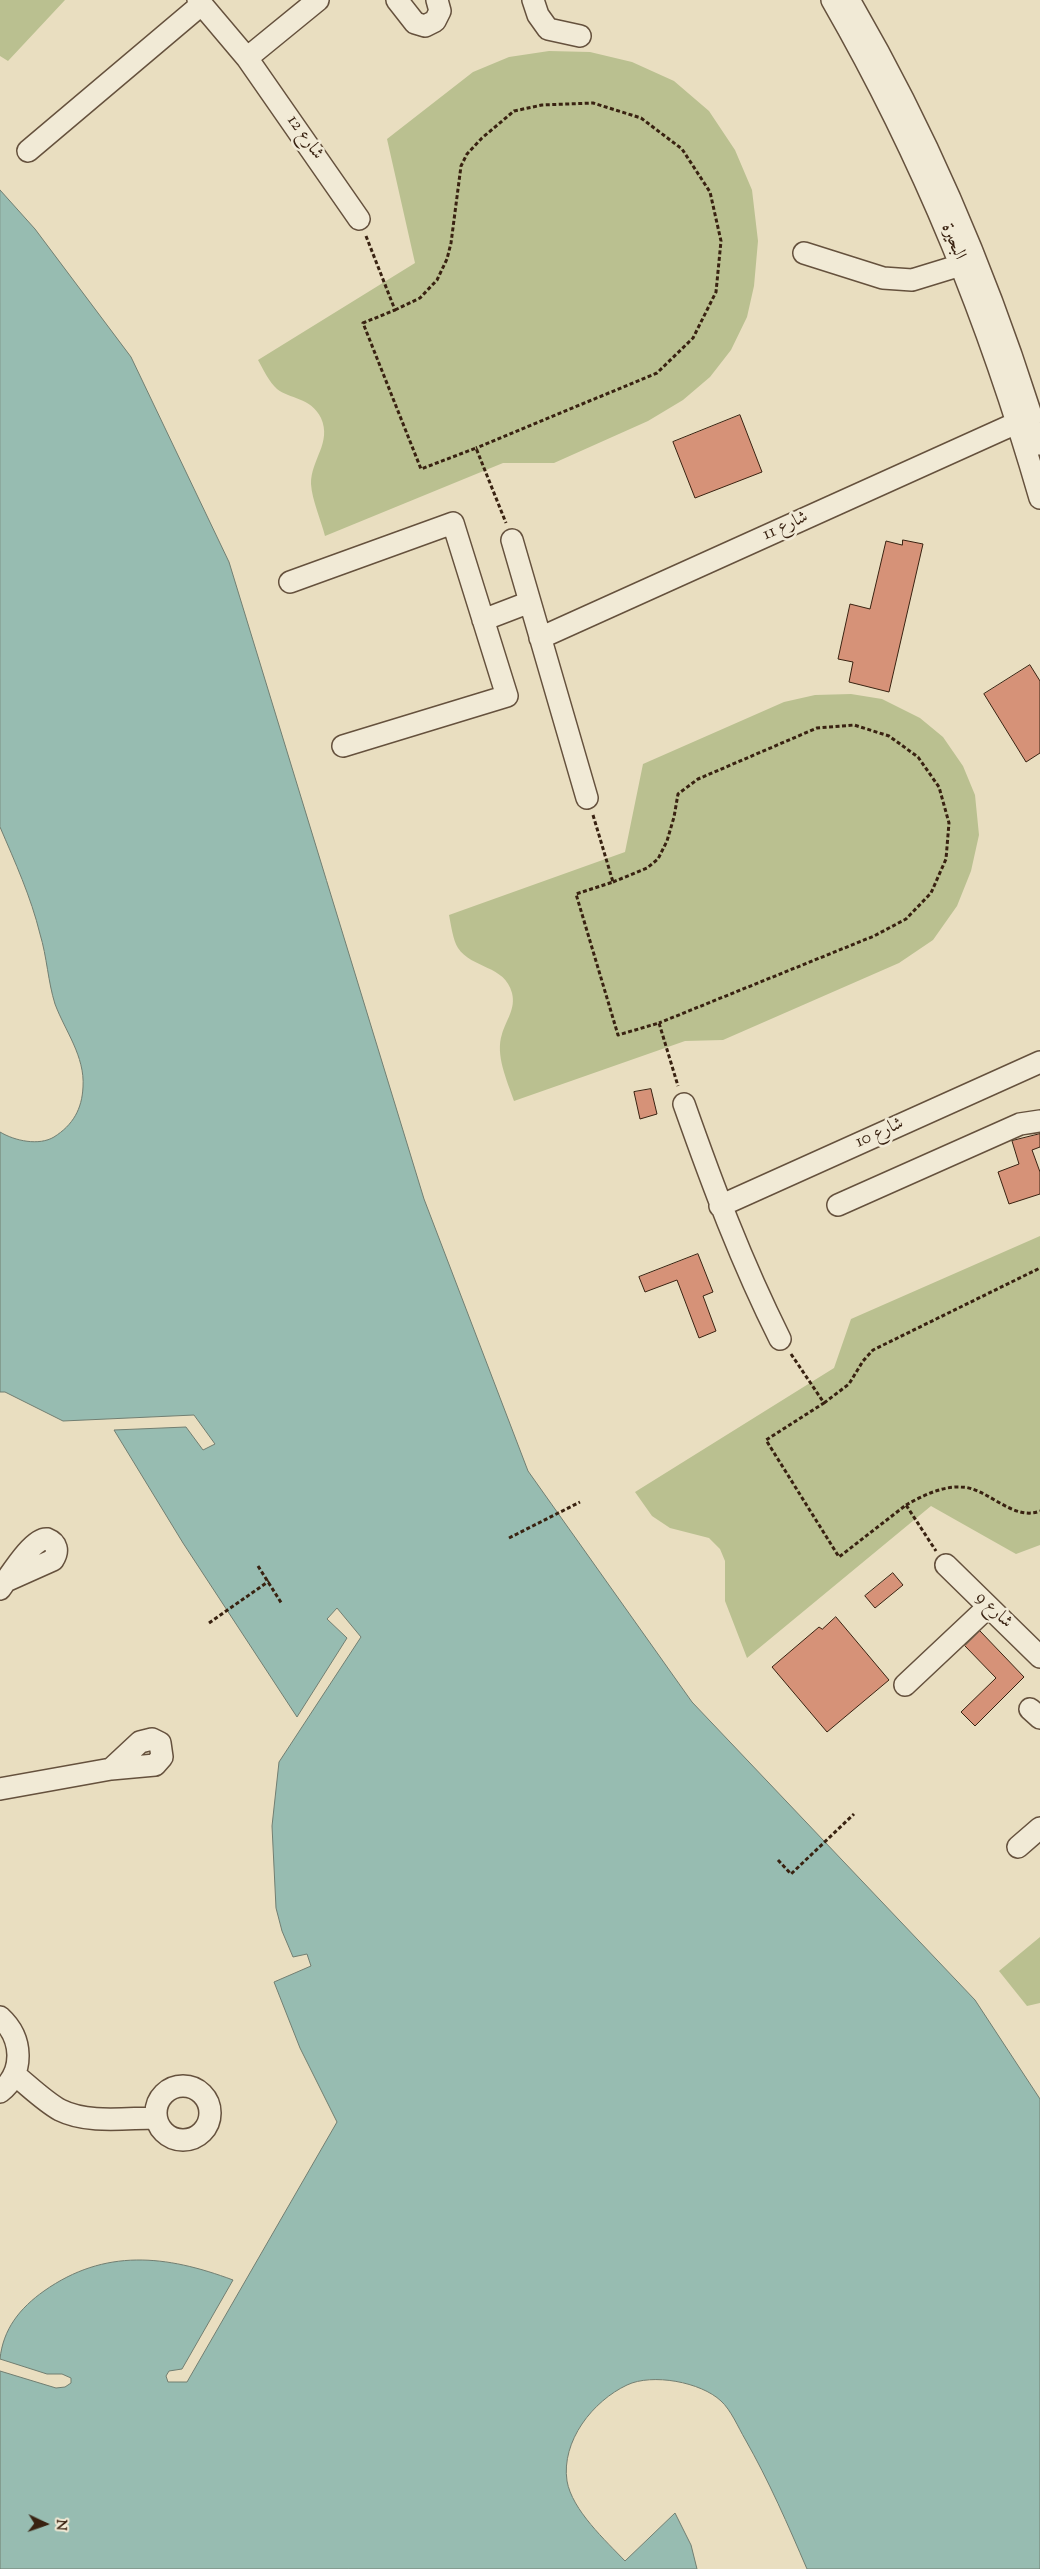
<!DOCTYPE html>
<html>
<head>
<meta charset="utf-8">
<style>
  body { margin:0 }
  #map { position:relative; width:1040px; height:2569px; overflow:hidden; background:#e9dec0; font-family:"Sorts Mill Goudy",serif }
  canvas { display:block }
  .north { position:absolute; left:20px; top:2499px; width:50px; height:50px; -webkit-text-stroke:4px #f1ead6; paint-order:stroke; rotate:93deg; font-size:14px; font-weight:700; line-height:20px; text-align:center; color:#392211 }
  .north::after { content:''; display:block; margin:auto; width:18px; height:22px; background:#392211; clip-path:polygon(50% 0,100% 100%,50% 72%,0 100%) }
</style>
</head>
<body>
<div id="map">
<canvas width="1040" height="2569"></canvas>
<div class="north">N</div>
</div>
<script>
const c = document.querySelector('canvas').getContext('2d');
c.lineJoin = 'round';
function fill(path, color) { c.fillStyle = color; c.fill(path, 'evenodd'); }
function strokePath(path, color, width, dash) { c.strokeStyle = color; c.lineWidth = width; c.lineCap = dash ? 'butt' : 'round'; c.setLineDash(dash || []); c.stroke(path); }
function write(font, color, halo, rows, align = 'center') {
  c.font = font + ' "Sorts Mill Goudy",Amiri,serif'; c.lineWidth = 5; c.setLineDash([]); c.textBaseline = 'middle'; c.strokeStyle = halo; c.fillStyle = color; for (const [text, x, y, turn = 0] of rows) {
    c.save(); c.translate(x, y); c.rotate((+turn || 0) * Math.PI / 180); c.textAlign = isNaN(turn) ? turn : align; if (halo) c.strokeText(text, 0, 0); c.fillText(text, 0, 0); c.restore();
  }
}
const green = new Path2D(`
  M 0,0 L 65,0 L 8,61 L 0,56 Z
  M 549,51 L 590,52 L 632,62 L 674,81 L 709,111 L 735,150 L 752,190 L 758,241 L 754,286 L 747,317 L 731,350 L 710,377 L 683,400 L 648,421 L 554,463 L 503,463 L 325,536 C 321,520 312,500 311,484 C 311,459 332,443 321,418 C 311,397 289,399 277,389 C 269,382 263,369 258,360 L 415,263 L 387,139 L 473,72 L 509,57 Z
  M 851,694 L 882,699 L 920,718 L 943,737 L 963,766 L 975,795 L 979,835 L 971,871 L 957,906 L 933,940 L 899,963 L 723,1040 L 685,1041 L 514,1101 C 507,1080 495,1055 502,1034 C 506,1020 516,1009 512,993 C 505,965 472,969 458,948 C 453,940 451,925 449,915 L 625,852 L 643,764 L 784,702 L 815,695 Z
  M 1040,1236 L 1040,1545 L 1016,1554 L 931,1506 L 747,1658 L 725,1601 L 725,1561 L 720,1549 L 709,1538 L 670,1528 L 652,1516 L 635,1492 L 834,1368 L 851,1319 Z
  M 1040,1937 L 1040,2003 L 1027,2006 L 999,1971 Z`);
const water = new Path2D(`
  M 0,190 L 35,229 L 131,357 L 229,562 L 424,1199 L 528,1471 L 692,1702 L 975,2000 L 1040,2099 L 1040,2569 L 807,2569 C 788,2525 769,2481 745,2439 C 738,2427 731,2410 721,2401 C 701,2382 652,2373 627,2385 C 593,2401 561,2441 567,2481 C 572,2510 606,2541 625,2561 L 675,2513 L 691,2545 L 697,2569 L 0,2569 L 0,2371 L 56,2388 L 65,2387 L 71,2383 L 71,2378 L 62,2374 L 47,2374 L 0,2359 C 3,2329 20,2308 44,2291 C 105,2248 166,2255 233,2280 L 182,2369 L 169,2371 L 166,2376 L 168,2382 L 187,2382 L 337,2122 L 300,2048 L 274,1982 L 311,1966 L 307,1954 L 293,1957 L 282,1931 L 276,1908 L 272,1826 L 279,1762 L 361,1637 L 337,1608 L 327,1619 L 347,1638 L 297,1717 L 183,1543 L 114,1430 L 186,1427 L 203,1450 L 215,1444 L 194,1415 L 63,1421 L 5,1392 L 0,1392 L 0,1132 C 15,1141 39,1146 54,1137 C 73,1125 82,1109 83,1087 C 85,1056 65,1031 55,1004 C 48,982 47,957 40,934 C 31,897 15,862 0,827 Z`);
const building = new Path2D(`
  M 740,415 L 762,472 L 695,498 L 673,442 Z
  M 903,540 L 923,544 L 889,692 L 849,682 L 853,662 L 838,659 L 850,604 L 870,609 L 886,541 L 902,545 Z
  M 1030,665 L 1040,681 L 1040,753 L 1026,762 L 984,694 Z
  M 651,1089 L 657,1114 L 640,1119 L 634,1092 Z
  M 1040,1134 L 1040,1147 L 1032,1150 L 1040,1172 L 1040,1194 L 1009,1204 L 998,1172 L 1019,1164 L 1012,1141 Z
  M 698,1254 L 713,1292 L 703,1296 L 716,1331 L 699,1338 L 677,1280 L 645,1292 L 639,1277 Z
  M 893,1573 L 903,1585 L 875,1608 L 865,1596 Z
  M 836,1617 L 889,1680 L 827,1732 L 772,1667 L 819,1627 L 822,1629 Z
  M 980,1631 L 1024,1677 L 975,1726 L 961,1712 L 996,1678 L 965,1646 Z`);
const path = new Path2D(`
  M 366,236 L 395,310 L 363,323 L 421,469 L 476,448 L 506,523
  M 395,310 L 420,298 L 437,280 L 447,259 L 451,243 L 461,166 L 467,154 L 482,138 L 514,111 L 542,105 L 593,103 L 641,118 L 682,149 L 710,192 L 721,241 L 716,292 L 693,338 L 657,373 L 476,448
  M 593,815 L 613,882 L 576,894 L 618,1035 L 659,1023 L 678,1086
  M 613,882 L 647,868 L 658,859 L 667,841 L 674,817 L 678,794 L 698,779 L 817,728 L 854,725 L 889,736 L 918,757 L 939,787 L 949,823 L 946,859 L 931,893 L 906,919 L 874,936 L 659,1023
  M 791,1354 L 824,1403 L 766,1440 L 839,1557 L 906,1505 L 936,1551
  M 824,1403 L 849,1384 L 863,1361 L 873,1350 L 1040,1268
  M 906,1505 C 922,1496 942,1486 961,1487 C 987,1487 1013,1522 1040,1511
  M 509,1538 L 580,1502
  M 258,1566 L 282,1604
  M 209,1623 L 269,1581
  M 778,1860 L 791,1874 L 854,1814`);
const minor = new Path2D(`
  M 198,0 L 247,58 L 359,219
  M 397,0 L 415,23 L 425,26 L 435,21 L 440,11 L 437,0
  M 533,0 L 538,15 L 548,29 L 580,36
  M 832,0 C 924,160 989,321 1040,498
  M 849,0 C 931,140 993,289 1040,444
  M 247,58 L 318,0
  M 28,151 L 202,4
  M 804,253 L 883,278 L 912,280 L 974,261
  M 512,540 L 587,798
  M 290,582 L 453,523 L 507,696 L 343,746
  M 483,620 L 530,602
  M 540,638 L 1032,416
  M 684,1104 C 713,1186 741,1261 780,1339
  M 838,1205 L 1020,1124 L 1040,1121
  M 720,1206 L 1040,1062
  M 946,1565 L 1040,1657
  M 0,1589 C 9,1577 33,1537 47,1539 C 57,1543 59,1551 53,1560 L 6,1581
  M 905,1685 L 988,1607
  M 1030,1709 L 1040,1718
  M 0,1789 L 111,1769 L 155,1765 L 162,1757 L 160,1743 L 152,1739 L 140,1742 L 111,1769
  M 1018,1847 L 1040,1828
  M 0,2017 C 23,2038 25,2072 0,2092
  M 14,2074 C 29,2086 44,2101 60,2110 C 88,2124 126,2118 156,2118
  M156 2113a27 27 0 1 1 54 0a27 27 0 1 1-54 0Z`);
const streetNames = [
  ["شارع 12",304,138,55],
  ["البحيرة",952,242,67],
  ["شارع 11",786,527,-24],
  ["شارع 10",880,1134,-24],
  ["شارع 9",993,1611,44]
];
fill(green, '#bac090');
fill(water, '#97bcb1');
strokePath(water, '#717e71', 1);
fill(building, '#d69278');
strokePath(building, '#392211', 1);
strokePath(minor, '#65513d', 24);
strokePath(path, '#392211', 3, [4, 2.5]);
strokePath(minor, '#f1ead6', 21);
write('18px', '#392211', '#f1ead6', streetNames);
</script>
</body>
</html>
